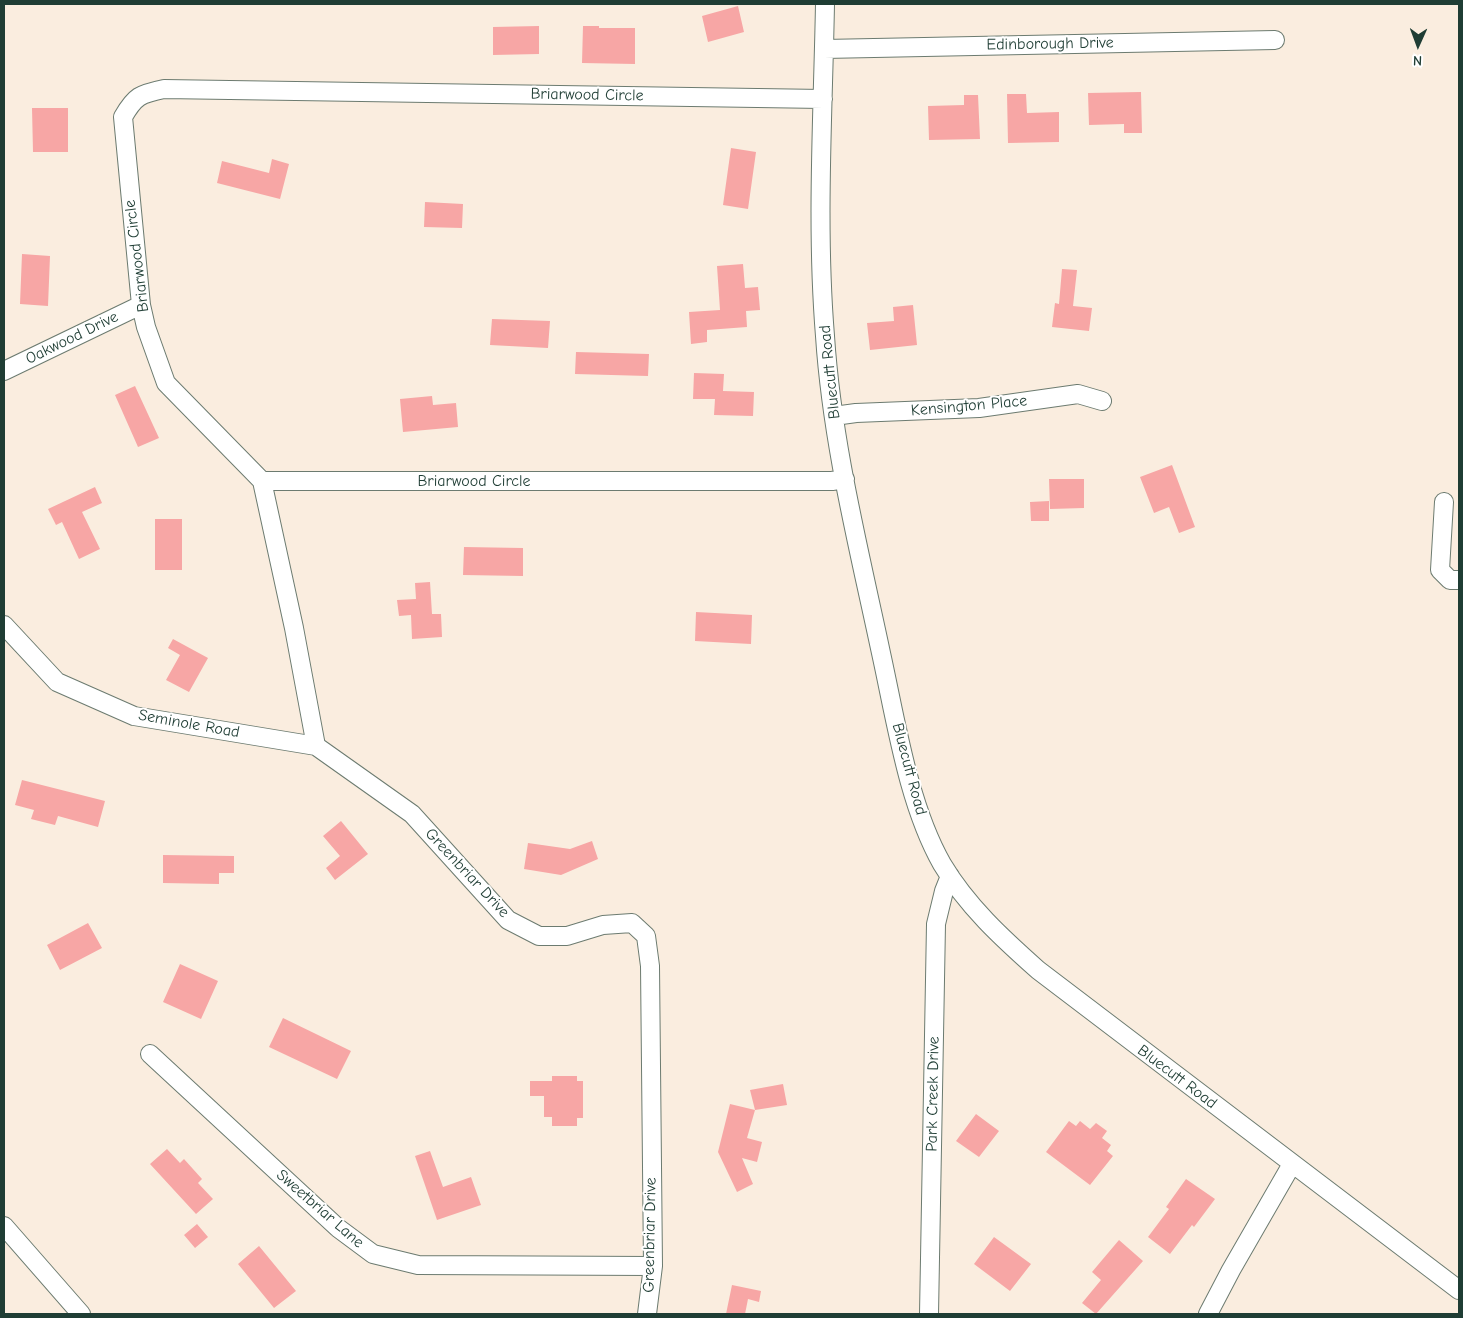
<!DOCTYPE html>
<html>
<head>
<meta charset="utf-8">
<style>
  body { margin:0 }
  #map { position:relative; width:1463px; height:1318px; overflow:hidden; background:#faeddf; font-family:"Comic Neue",sans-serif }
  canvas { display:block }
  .frame { position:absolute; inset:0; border:5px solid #1f3d34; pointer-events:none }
  .north { position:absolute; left:1393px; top:20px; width:50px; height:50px; -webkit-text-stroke:4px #fff; paint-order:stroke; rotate:182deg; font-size:14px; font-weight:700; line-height:20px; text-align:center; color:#1f3d34 }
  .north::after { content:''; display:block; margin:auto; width:18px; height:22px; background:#1f3d34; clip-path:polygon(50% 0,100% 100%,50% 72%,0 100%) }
</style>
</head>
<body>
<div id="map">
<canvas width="1463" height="1318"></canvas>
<div class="frame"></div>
<div class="north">N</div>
</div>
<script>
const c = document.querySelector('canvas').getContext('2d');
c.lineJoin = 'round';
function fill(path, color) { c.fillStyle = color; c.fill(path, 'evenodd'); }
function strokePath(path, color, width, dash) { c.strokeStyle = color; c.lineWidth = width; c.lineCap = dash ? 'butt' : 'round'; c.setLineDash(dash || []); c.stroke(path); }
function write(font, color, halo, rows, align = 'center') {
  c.font = font + ' "Comic Neue",sans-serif'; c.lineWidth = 4; c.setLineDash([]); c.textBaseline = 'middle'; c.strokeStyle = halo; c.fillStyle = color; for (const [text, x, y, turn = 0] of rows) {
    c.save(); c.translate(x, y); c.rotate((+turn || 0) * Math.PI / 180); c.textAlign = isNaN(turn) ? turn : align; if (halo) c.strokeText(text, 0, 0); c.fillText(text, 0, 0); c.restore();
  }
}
const building = new Path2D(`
  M 738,6 L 744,32 L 708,42 L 702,16 Z
  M 539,26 L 539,54 L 493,55 L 493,27 Z
  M 583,26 L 599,26 L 599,28 L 635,28 L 635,64 L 582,63 Z
  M 1141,92 L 1142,133 L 1124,133 L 1124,124 L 1089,125 L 1088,93 Z
  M 1007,94 L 1026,94 L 1027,113 L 1059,112 L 1059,142 L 1008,143 Z
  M 964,95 L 978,95 L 980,139 L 929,140 L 928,106 L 964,105 Z
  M 32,108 L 68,108 L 68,152 L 33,152 Z
  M 731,148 L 756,152 L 748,209 L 723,205 Z
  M 272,159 L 289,164 L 280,199 L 217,183 L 222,161 L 269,173 Z
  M 425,202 L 463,204 L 462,228 L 424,227 Z
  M 22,254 L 50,256 L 48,306 L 20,304 Z
  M 743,264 L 745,288 L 758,287 L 760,310 L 746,311 L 747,327 L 707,330 L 707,342 L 691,344 L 689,312 L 720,310 L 717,266 Z
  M 1062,269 L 1077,270 L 1073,306 L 1092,308 L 1089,331 L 1052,327 L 1055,303 L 1059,304 Z
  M 913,305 L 917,345 L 870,350 L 867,323 L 894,321 L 893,307 Z
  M 492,319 L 550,321 L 548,348 L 490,345 Z
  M 576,352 L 649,354 L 648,376 L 575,374 Z
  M 694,373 L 724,374 L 723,391 L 754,392 L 753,416 L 714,415 L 715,399 L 693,399 Z
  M 135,386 L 159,438 L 138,447 L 115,395 Z
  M 432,396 L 433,405 L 456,403 L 458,427 L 403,432 L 400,399 Z
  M 1172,465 L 1195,527 L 1179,533 L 1169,507 L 1154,513 L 1140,477 Z
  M 1049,479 L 1084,479 L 1084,508 L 1050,509 Z
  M 95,487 L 102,503 L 82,512 L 100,549 L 79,559 L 62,522 L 56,525 L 48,509 Z
  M 1049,501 L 1049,521 L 1031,521 L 1030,502 Z
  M 155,519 L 182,519 L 182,570 L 155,570 Z
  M 464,547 L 523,548 L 523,576 L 463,575 Z
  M 430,582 L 432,614 L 441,614 L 442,637 L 412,639 L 411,615 L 399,616 L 397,600 L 416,599 L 415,583 Z
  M 696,612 L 752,615 L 751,644 L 695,641 Z
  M 173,639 L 208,658 L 189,692 L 166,680 L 180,655 L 168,648 Z
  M 22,780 L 105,801 L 98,827 L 58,816 L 55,825 L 31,819 L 34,810 L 15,805 Z
  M 341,821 L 368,854 L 335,880 L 326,868 L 340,856 L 323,836 Z
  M 592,841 L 598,859 L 561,875 L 524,869 L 528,843 L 570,849 Z
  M 163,855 L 234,856 L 234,873 L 219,873 L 219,884 L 163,883 Z
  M 88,923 L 102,948 L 60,970 L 47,945 Z
  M 180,964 L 218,981 L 201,1019 L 163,1002 Z
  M 283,1018 L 351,1051 L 337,1079 L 269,1047 Z
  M 552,1076 L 577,1076 L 577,1081 L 583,1081 L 583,1118 L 577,1118 L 577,1126 L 552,1126 L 552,1117 L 544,1117 L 544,1096 L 530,1096 L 530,1081 L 552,1081 Z
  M 783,1084 L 787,1105 L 755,1110 L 750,1090 Z
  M 730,1104 L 755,1110 L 747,1138 L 762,1142 L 757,1162 L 742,1158 L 753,1184 L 737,1192 L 718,1152 Z
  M 976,1114 L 999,1131 L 979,1157 L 956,1141 Z
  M 1069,1121 L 1076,1126 L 1080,1121 L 1090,1129 L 1096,1123 L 1107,1131 L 1102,1138 L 1111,1145 L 1107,1151 L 1113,1156 L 1090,1185 L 1046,1152 Z
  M 167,1149 L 180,1163 L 184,1159 L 202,1179 L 198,1183 L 213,1199 L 196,1214 L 150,1164 Z
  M 430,1151 L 443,1187 L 471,1177 L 481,1205 L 437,1220 L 415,1156 Z
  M 1186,1179 L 1215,1199 L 1194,1227 L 1192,1225 L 1170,1254 L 1148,1237 L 1169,1209 L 1166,1207 Z
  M 197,1224 L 208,1237 L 195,1248 L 184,1235 Z
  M 994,1237 L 1031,1264 L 1010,1291 L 974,1264 Z
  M 1119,1240 L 1143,1261 L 1096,1314 L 1082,1303 L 1101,1280 L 1092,1272 Z
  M 259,1246 L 296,1291 L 274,1308 L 238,1264 Z
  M 732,1285 L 761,1291 L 759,1302 L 748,1299 L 745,1314 L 726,1314 Z`);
const minor = new Path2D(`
  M 825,4 C 823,114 816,226 825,336 C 832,443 859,549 881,653 C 896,721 908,804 942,864 C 967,906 1002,938 1038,970 L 1459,1290
  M 824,49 L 1275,40
  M 823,99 L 164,89 C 140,94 135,96 123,117 L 141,305 L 146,327 L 166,383 L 262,481 L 832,481 L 845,479
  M 4,371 L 141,305
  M 834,416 L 856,413 L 979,408 L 1078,394 L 1102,401
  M 262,481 L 294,628 L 316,746 L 412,814 L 508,920 L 539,936 L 567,936 L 603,925 L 632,923 L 646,936 L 650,966 L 653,1266 L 647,1314
  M 1444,502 L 1440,570 L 1450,580 L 1459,580
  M 4,625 L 57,682 L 134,716 L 316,746
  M 150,1054 L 338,1228 L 373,1254 L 418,1265 L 653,1266
  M 4,1226 L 81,1314
  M 929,1314 L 936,924 L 944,891 L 950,876
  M 1208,1314 L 1231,1270 L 1292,1164`);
const streetNames = [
  ["Edinborough Drive",1050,44,-1],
  ["Briarwood Circle",587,95,1],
  ["Briarwood Circle",137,256,-97],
  ["Oakwood Drive",72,338,-26],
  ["Bluecutt Road",830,372,-96],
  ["Kensington Place",969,406,-5],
  ["Briarwood Circle",474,481],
  ["Seminole Road",189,724,10],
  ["Bluecutt Road",909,769,75],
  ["Greenbriar Drive",467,873,47],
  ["Bluecutt Road",1177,1077,37],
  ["Park Creek Drive",933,1094,-89],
  ["Sweetbriar Lane",320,1209,41],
  ["Greenbriar Drive",650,1235,-89]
];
fill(building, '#f7a6a5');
strokePath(minor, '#6c7b70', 20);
strokePath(minor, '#fff', 18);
write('16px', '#1f3d34', '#fff', streetNames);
</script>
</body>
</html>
